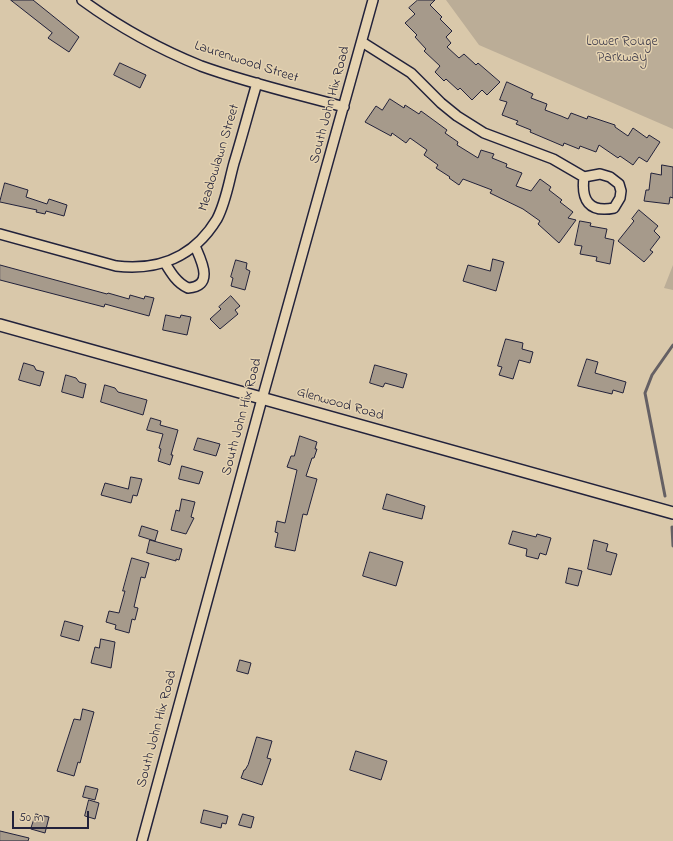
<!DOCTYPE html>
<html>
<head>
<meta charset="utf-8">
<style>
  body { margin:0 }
  #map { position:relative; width:673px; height:841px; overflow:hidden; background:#d9c8aa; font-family:"Indie Flower",sans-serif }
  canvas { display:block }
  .scale { position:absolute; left:12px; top:811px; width:77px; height:18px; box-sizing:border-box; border:2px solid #22223b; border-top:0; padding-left:5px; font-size:12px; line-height:14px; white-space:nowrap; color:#22223b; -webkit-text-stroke:3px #e5d3b1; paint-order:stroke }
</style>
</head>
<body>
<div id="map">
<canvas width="673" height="841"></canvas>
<div class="scale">50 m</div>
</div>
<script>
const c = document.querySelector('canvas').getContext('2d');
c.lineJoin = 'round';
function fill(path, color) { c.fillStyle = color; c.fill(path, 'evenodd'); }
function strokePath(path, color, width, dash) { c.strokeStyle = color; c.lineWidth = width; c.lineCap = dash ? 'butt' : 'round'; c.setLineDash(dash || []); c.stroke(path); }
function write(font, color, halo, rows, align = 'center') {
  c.font = font + ' "Indie Flower",sans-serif'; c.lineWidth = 3; c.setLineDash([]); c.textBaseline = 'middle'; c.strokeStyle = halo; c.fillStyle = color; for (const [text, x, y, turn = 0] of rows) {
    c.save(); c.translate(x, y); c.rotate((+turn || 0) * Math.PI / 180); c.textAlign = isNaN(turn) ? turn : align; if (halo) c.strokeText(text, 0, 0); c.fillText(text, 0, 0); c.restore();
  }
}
const green = new Path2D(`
  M 446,0 L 673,0 L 673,129 L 479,45 Z
  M 673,265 L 673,290 L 664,288 Z`);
const stream = new Path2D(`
  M 665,496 L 645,393 L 652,375 L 673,345
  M 672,527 L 673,546`);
const building = new Path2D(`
  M 11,0 L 33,0 L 79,37 L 69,52 L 48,38 L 52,33 Z
  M 418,0 L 435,0 L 430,5 L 442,17 L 440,19 L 452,31 L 446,37 L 451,43 L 447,47 L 459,58 L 464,54 L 476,65 L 478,63 L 500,82 L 487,95 L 482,90 L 472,100 L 460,88 L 458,90 L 446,79 L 444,81 L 435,72 L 440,66 L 424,51 L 426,49 L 415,37 L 417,35 L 405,23 L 415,14 L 409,8 Z
  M 120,63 L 146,75 L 140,88 L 114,75 Z
  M 507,82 L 533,94 L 531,98 L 547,104 L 545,110 L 561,116 L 568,119 L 571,113 L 587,119 L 588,116 L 615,125 L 615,127 L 628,136 L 633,128 L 647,138 L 649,135 L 660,142 L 647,162 L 639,157 L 633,165 L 620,156 L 618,158 L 599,145 L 596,152 L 580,146 L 579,149 L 564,143 L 563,146 L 530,132 L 531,130 L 516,124 L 518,121 L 502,115 L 507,102 L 500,100 Z
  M 390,99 L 404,108 L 405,105 L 419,114 L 421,111 L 432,119 L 447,130 L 445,133 L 458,142 L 457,145 L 478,158 L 481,150 L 494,154 L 492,158 L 507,164 L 506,167 L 522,173 L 516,186 L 531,191 L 540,179 L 551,187 L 549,190 L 562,200 L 560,202 L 573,212 L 568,218 L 576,220 L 559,243 L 538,224 L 540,221 L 523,209 L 490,193 L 492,190 L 463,179 L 459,185 L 449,178 L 450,177 L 436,168 L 438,165 L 424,155 L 427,150 L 410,138 L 406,143 L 392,133 L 391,136 L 365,122 L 376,106 L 382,110 Z
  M 662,165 L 673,167 L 673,198 L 670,197 L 669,204 L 644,201 L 646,190 L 649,190 L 651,173 L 661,175 Z
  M 5,183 L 28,190 L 26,197 L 47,204 L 49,199 L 67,205 L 64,216 L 46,211 L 45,214 L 36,212 L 37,210 L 0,202 Z
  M 639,210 L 658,226 L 654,231 L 660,237 L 650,250 L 653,252 L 644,262 L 618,241 L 634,221 L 632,219 Z
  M 580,221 L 591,223 L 590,226 L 607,229 L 605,238 L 614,240 L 610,264 L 596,261 L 597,257 L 580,254 L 582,246 L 575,245 Z
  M 493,259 L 504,262 L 496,291 L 463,281 L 468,265 L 490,271 Z
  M 236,260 L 247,263 L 246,269 L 250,271 L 245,290 L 231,286 L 233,278 L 231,277 Z
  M 0,265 L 107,294 L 108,293 L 129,299 L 130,295 L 144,299 L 145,296 L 154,298 L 149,316 L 105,304 L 104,307 L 0,280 Z
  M 231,296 L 240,306 L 235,310 L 238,314 L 220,329 L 210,319 L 221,309 L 219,307 Z
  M 166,315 L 180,318 L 181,315 L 191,317 L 187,335 L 163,330 Z
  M 506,339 L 523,343 L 522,349 L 533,352 L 530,363 L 519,360 L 513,379 L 499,375 L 502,367 L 498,366 Z
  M 587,359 L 598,362 L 595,373 L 626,382 L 623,393 L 613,390 L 612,394 L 578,386 Z
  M 24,363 L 34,366 L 36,370 L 44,372 L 40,386 L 19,380 Z
  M 375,365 L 407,374 L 403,388 L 385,383 L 383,387 L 370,383 Z
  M 66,375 L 76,378 L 79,382 L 86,384 L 83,398 L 62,392 Z
  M 105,385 L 115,388 L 118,392 L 147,400 L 143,415 L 101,402 Z
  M 151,418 L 161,421 L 160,425 L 178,430 L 171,455 L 173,455 L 170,465 L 158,461 L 161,449 L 159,448 L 163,434 L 147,430 Z
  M 300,436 L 317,442 L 315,449 L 317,449 L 314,458 L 312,458 L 306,476 L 317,479 L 307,515 L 303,514 L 295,551 L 275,547 L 278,533 L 275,532 L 277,521 L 285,523 L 297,470 L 287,467 L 291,456 L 294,456 Z
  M 198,438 L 220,444 L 216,456 L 194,450 Z
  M 182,466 L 203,472 L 199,484 L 179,479 Z
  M 131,477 L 142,479 L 137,496 L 133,495 L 131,503 L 101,495 L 105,483 L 128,489 Z
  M 387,494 L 425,506 L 422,519 L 383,509 Z
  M 182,499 L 195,502 L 191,517 L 194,518 L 186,534 L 171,530 L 176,510 L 179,511 Z
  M 142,526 L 158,531 L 155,541 L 139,536 Z
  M 513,531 L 536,537 L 537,534 L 551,538 L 546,555 L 540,553 L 538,559 L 526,556 L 527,549 L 509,544 Z
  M 150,540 L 182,549 L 179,560 L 176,559 L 176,561 L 147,553 Z
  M 594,540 L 608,544 L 606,551 L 617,554 L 611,575 L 588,569 Z
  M 370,552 L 403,562 L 396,586 L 363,576 Z
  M 132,558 L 149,563 L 145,578 L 141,577 L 134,607 L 138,608 L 135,620 L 132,619 L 129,633 L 115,629 L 116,625 L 106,622 L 109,611 L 119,613 L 125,591 L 123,591 Z
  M 569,568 L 582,571 L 578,586 L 566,583 Z
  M 65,621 L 83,626 L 79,641 L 61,636 Z
  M 101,639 L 115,642 L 111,668 L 91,663 L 95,647 L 99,648 Z
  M 240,660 L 251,663 L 248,674 L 237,671 Z
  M 83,709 L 94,712 L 80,763 L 78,762 L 74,776 L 57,771 L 74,719 L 80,720 Z
  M 257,737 L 272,741 L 267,758 L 271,759 L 262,785 L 241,778 L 244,770 L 245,770 L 248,765 Z
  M 356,751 L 387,761 L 381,780 L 350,770 Z
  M 86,786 L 98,789 L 95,800 L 83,797 Z
  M 89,800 L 99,803 L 95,819 L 85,816 Z
  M 204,810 L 228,816 L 226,824 L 222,823 L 221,828 L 201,823 Z
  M 36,814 L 49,817 L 45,833 L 31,829 Z
  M 243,814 L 254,817 L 251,828 L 239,825 Z
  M 0,831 L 29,838 L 28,841 L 0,841 Z`);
const minor = new Path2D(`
  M 82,0 C 119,27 159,49 201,66 C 248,83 297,94 344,107
  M 362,42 L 411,73 L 441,103 L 457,116 L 484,133 L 553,159 L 584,177 L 600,174 L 610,177 L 619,184 L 621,191 L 620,198 L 614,208 C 589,213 581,200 584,177
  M 0,234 L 116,266 C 158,271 194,257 217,219 C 226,202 229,181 234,163 C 242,137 249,110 257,83
  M 165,263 C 171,273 177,283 188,288 C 215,286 201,260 195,246
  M 142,841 L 262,399 L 373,0`);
const tertiary = new Path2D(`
  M 0,325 L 673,513`);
const parkNames = [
  ["Lower Rouge",622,43],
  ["Parkway",622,59]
];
const streetNames = [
  ["Laurenwood Street",246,63,18],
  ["South John Hix Road",331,105,-75],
  ["Meadowlawn Street",220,158,-73],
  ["Glenwood Road",340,405,16],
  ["South John Hix Road",243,417,-75],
  ["South John Hix Road",158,729,-75]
];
fill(green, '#bbad97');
strokePath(stream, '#656064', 3);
fill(building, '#a69a8b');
strokePath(building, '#22223b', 1);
strokePath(minor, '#22223b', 12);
strokePath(tertiary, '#22223b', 14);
strokePath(minor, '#e5d3b1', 9);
strokePath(tertiary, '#e5d3b1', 11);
write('14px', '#413e4d', '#e5d3b1', parkNames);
write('14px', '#22223b', '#e5d3b1', streetNames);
</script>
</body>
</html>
